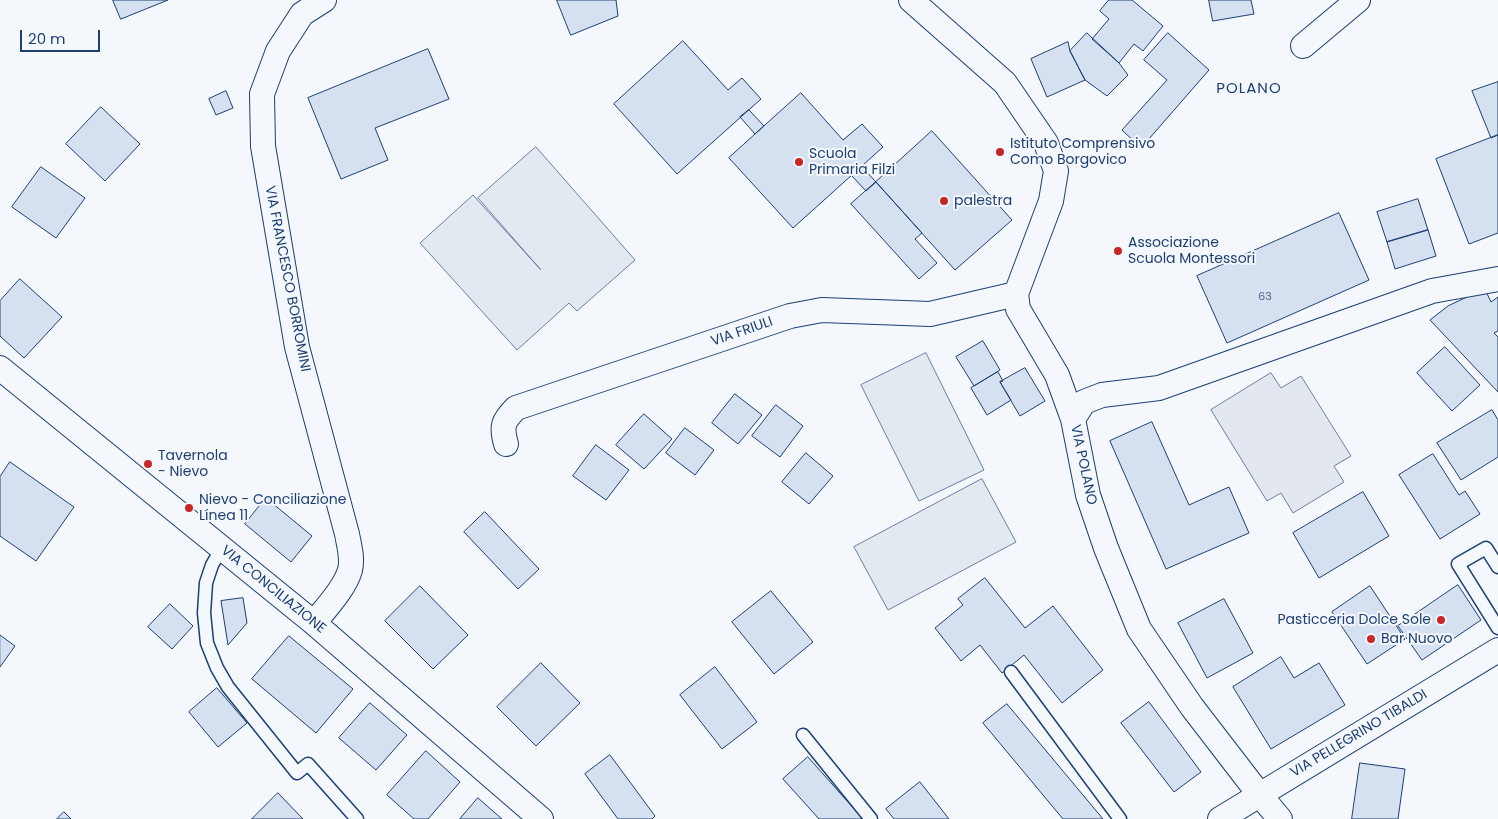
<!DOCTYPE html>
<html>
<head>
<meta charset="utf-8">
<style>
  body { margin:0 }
  #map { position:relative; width:1498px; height:819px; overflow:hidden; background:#f4f7fb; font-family:Poppins,sans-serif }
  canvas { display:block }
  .scale { position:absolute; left:20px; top:30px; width:80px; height:22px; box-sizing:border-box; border:2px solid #1d3f73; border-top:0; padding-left:6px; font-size:15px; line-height:18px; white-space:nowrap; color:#1d3f73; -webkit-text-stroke:4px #f4f7fb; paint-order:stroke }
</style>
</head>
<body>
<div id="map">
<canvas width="1498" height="819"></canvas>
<div class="scale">20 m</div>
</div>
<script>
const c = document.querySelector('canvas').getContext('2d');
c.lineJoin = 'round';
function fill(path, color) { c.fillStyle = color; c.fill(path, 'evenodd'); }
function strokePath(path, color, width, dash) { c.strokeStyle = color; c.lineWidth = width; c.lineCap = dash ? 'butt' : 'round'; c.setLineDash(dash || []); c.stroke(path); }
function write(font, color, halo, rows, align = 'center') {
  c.font = font + ' Poppins,sans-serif'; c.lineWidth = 4; c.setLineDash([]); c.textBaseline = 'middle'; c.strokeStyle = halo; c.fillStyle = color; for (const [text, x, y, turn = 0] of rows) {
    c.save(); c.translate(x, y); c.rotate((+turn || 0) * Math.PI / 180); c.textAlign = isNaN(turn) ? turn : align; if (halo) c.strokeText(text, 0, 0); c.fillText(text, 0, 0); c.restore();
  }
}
const green = new Path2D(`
  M 536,147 L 635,260 L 577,311 L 569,303 L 517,350 L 420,243 L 473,195 L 541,270 L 478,198 Z
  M 926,353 L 984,470 L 919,501 L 861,385 Z
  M 982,479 L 1016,542 L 888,610 L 854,547 Z`);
const parking = new Path2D(`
  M 1271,373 L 1281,388 L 1301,376 L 1351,456 L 1334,466 L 1344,482 L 1293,513 L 1281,493 L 1267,501 L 1211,410 Z`);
const building = new Path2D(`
  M 113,0 L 168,0 L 121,19 Z
  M 557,0 L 616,0 L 618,16 L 571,35 Z
  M 1109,0 L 1132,0 L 1163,26 L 1143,51 L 1134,44 L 1119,63 L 1092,39 L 1109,19 L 1100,11 Z
  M 1209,0 L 1251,0 L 1254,14 L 1213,21 Z
  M 1087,33 L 1119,63 L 1128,75 L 1107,96 L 1085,80 L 1070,51 Z
  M 1168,33 L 1209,70 L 1141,148 L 1122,130 L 1167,80 L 1144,60 Z
  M 683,41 L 728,90 L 742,78 L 761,99 L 677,174 L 614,104 Z
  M 1068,42 L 1070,51 L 1085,80 L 1047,97 L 1031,59 Z
  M 428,49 L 449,99 L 375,128 L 388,160 L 341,179 L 308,98 Z
  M 1498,82 L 1498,135 L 1491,138 L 1472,91 Z
  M 226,91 L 233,108 L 216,115 L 209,99 Z
  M 801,93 L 843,140 L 862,124 L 883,147 L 793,228 L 729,158 Z
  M 101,107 L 140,144 L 105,181 L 66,144 Z
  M 749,110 L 764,126 L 755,134 L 740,117 Z
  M 932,131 L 1012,220 L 955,270 L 876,182 Z
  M 1498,135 L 1498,233 L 1469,244 L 1436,159 Z
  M 861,166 L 876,182 L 866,191 L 851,175 Z
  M 41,167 L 85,198 L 56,238 L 12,207 Z
  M 876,182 L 922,233 L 915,239 L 937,263 L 919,279 L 851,204 Z
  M 1418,199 L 1428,230 L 1387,242 L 1377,212 Z
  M 1339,213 L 1369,280 L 1227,343 L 1197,276 Z
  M 1428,230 L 1436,256 L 1395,269 L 1387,242 Z
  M 20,279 L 62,317 L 24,358 L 0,336 L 0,301 Z
  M 1485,289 L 1491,302 L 1498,297 L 1498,331 L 1494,333 L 1498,337 L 1498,392 L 1430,320 L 1448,306 Z
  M 983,341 L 1000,370 L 974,386 L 956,357 Z
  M 1445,347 L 1480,385 L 1452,411 L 1417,373 Z
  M 1025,368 L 1045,401 L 1020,416 L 1000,382 Z
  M 998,372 L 1003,381 L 1000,382 L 1011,400 L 987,415 L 971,388 Z
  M 735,394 L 762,415 L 738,444 L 712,423 Z
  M 776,405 L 803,426 L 780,457 L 752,436 Z
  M 1492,410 L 1498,420 L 1498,457 L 1461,480 L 1437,443 Z
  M 644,414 L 672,439 L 644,469 L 616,445 Z
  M 1152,422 L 1189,505 L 1229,487 L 1249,533 L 1166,569 L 1110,441 Z
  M 685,428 L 714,450 L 695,475 L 666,453 Z
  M 596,445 L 629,470 L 606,500 L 573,476 Z
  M 806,453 L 833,476 L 809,504 L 782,482 Z
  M 1433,454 L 1459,495 L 1465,491 L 1480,514 L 1440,539 L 1399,475 Z
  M 10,462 L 74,507 L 36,561 L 0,536 L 0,477 Z
  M 1363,492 L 1389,536 L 1319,578 L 1293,533 Z
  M 266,498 L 312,536 L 291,562 L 245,524 Z
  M 485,512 L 539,569 L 518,589 L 464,532 Z
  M 985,578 L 1025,628 L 1053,606 L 1103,670 L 1062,703 L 1024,655 L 1002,673 L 980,645 L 961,661 L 935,628 L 963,605 L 958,599 Z
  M 1458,585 L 1481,620 L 1422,660 L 1398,626 Z
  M 420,586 L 468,635 L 433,669 L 385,621 Z
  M 1370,586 L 1405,639 L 1367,664 L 1332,612 Z
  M 771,591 L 813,642 L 774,674 L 732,622 Z
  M 243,598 L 247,623 L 228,645 L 221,601 Z
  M 1224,599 L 1253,653 L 1207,678 L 1178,623 Z
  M 170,604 L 193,626 L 172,649 L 148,627 Z
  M 0,635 L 15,646 L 0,667 Z
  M 289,636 L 353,689 L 316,733 L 252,679 Z
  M 1281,657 L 1294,678 L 1319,663 L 1345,705 L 1271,749 L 1233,687 Z
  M 541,663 L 580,703 L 536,746 L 497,707 Z
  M 715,667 L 757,722 L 722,749 L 680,695 Z
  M 217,688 L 247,723 L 218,747 L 189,712 Z
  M 1149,702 L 1201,772 L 1174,792 L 1121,723 Z
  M 370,703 L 407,735 L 376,770 L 339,738 Z
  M 1007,704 L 1103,819 L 1063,819 L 983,723 Z
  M 426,751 L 460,782 L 428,819 L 414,819 L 387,795 Z
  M 610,755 L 655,816 L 652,819 L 618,819 L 585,774 Z
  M 808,757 L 863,819 L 819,819 L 783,779 Z
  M 1360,763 L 1405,769 L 1398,819 L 1352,819 Z
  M 920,782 L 949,819 L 894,819 L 886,809 Z
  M 278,793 L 303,819 L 252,819 Z
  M 478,798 L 502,819 L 460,819 Z
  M 64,812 L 71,819 L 57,819 Z`);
const lane = new Path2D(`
  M 222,548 L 212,565 L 206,583 L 204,613 L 207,643 L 217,668 L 228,687 L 297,773 L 308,764 L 357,819
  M 1498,567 L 1486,548 L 1458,564 L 1498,628
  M 1011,672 L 1120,819
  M 803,735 L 871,819`);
const street = new Path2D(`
  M 911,0 L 1005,83 L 1046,143 L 1056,171 L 1051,201 L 1016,294 L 1018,309 L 1057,375 L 1073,419 L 1088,495 L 1106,548 L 1139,629 L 1192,707 L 1259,794 L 1280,819
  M 1303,46 L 1358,0
  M 0,368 L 314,623 L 541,819
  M 1073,419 L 1084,402 L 1102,395 L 1159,388 L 1432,291 L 1498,279
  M 506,444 C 501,426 503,421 516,408 L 790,316 L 822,310 L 930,314 L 1016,294
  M 314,623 C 326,608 345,588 350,570 C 353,559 349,545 347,534 L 297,347 L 263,146 L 262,94 L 278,51 L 302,14 L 324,0
  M 1220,819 L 1498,650`);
const markers = [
  [1000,152,5,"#c62828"],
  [799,162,5,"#c62828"],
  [944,201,5,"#c62828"],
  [1118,251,5,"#c62828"],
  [148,464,5,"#c62828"],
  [189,508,5,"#c62828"],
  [1441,620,5,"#c62828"],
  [1371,639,5,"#c62828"]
];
const numberNames = [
  ["63",1265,297]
];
const poiNames = [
  ["Istituto Comprensivo",1010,144],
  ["Como Borgovico",1010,160],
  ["Scuola",809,154],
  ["Primaria Filzi",809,170],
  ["palestra",954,201],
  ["Associazione",1128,243],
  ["Scuola Montessori",1128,259],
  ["Tavernola",158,456],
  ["- Nievo",158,472],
  ["Nievo - Conciliazione",199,500],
  ["Línea 11",199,516],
  ["Pasticceria Dolce Sole",1431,620,"right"],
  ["Bar Nuovo",1381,639]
];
const streetNames = [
  ["VIA FRANCESCO BORROMINI",287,279,79],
  ["VIA FRIULI",742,332,-19],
  ["VIA POLANO",1083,465,78],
  ["VIA CONCILIAZIONE",273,590,39],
  ["VIA PELLEGRINO TIBALDI",1359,734,-31]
];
const neighbourhoodNames = [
  ["POLANO",1249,89]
];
fill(green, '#e3e9f0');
strokePath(green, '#687fa3', 1);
fill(parking, '#e3e8f0');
strokePath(parking, '#687fa3', 1);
fill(building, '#d5e0f0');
strokePath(building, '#1d3f73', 1);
strokePath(lane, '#1d3f73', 15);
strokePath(street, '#1d3f73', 26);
strokePath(lane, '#f4f7fb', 12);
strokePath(street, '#f4f7fb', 24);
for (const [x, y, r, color] of markers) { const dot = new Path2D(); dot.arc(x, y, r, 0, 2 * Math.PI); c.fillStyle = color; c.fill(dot); strokePath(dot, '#f4f7fb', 2); }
write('11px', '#4b6792', null, numberNames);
write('14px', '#1d3f73', '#f4f7fb', poiNames, 'left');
write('14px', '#1d3f73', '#f4f7fb', streetNames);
c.letterSpacing = '1px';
write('15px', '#1d3f73', '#f4f7fb', neighbourhoodNames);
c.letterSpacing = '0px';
</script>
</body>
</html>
